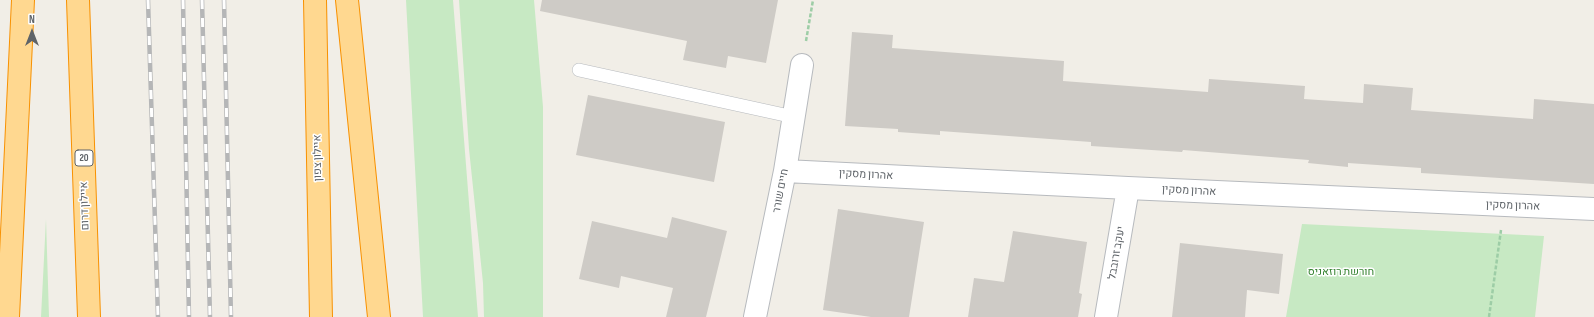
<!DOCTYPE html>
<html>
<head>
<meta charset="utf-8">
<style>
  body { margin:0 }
  #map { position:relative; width:1594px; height:317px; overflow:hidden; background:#f1eee7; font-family:"Sofia Sans Condensed",sans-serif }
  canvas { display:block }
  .north { position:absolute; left:12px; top:12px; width:40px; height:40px; -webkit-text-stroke:3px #fff; paint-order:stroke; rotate:0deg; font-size:11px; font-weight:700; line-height:16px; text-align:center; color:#5e6368 }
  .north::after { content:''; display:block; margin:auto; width:14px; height:18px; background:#5e6368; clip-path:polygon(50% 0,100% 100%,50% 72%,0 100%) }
</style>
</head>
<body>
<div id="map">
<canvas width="1594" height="317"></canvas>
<div class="north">N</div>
</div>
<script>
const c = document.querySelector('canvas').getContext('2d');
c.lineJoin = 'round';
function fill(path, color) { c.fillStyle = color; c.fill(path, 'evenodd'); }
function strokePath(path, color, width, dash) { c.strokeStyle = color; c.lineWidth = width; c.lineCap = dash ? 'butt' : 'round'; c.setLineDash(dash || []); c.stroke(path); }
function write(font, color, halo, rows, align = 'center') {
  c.font = font + ' "Sofia Sans Condensed",Heebo,sans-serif'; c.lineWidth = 3; c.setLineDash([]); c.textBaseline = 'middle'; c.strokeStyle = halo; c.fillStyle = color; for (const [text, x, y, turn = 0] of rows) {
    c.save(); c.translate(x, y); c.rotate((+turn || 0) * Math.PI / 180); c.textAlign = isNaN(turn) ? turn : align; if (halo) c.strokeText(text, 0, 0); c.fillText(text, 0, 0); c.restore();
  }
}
const green = new Path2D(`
  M 406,0 L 453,0 L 478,317 L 423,317 Z
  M 459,0 L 534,0 L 543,107 L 543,317 L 484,317 L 483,283 L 469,149 Z
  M 46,219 L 49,317 L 41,317 Z
  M 1302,224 L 1544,236 L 1535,317 L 1286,317 Z`);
const building = new Path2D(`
  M 542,0 L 778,0 L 766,63 L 728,56 L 726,68 L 683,60 L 687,41 L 540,11 Z
  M 852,32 L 893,35 L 892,48 L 1064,61 L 1063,81 L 1208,92 L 1209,79 L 1305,86 L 1304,99 L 1363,103 L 1364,84 L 1413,88 L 1411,110 L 1533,119 L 1534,99 L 1594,104 L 1594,184 L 1421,173 L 1421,168 L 1348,163 L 1348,167 L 1308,163 L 1309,160 L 1183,150 L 1182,152 L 1091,146 L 1091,142 L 940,131 L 940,135 L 898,132 L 898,129 L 845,126 Z
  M 588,95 L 725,122 L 714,182 L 576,155 Z
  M 838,209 L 924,222 L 909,317 L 871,317 L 823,310 Z
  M 672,217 L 727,231 L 706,317 L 666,317 L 673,288 L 621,276 L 619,288 L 579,279 L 592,221 L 667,238 Z
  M 1013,231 L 1087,242 L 1079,293 L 1082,294 L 1078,317 L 968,317 L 974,278 L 1004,282 Z
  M 1180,243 L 1283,254 L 1279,294 L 1247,290 L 1245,317 L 1172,317 Z`);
const path = new Path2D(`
  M 806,41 L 813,0
  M 1489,317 L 1501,230`);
const service = new Path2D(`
  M 579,70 L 794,117`);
const minor = new Path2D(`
  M 785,171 L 1128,188 L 1594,209
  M 755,317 L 785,171 L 802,65
  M 1106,317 L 1128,188`);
const motorway = new Path2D(`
  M 78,0 L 89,317
  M 315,0 L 321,317
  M 347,0 L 379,317
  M 8,317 L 23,0`);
const rail = new Path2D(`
  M 148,0 L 158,317
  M 183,0 L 189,317
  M 202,0 L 210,317
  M 224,0 L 231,317`);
const shields = [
  [84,158,18]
];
const shieldNames = [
  ["20",84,158]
];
const streetNames = [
  ["איילון צפון",318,158,-91],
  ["אהרון מסקין",866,175,3],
  ["חיים שורר",781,191,-79],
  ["אהרון מסקין",1189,191,3],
  ["איילון דרום",85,206,-92],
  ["אהרון מסקין",1513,206,2],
  ["יעקב זרובבל",1117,253,-80]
];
const parkNames = [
  ["חורשת רוזאניס",1341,272]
];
fill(green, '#c7e9c3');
fill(building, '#cecbc6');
strokePath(service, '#b7babe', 14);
strokePath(minor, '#b7babe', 24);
strokePath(motorway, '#f89100', 24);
strokePath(path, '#9dcda6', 2.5, [4, 2]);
strokePath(service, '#fff', 13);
strokePath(minor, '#fff', 22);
strokePath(motorway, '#ffd890', 22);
strokePath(rail, '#b5b6b7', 4.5);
strokePath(rail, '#fff', 3, [9]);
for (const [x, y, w] of shields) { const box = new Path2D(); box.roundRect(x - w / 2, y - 8, w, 16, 3); c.fillStyle = '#fff'; c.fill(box); strokePath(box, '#5e6368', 1); }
write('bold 10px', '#5e6368', null, shieldNames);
write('11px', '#5e6368', '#fff', streetNames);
write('11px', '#368331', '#fff', parkNames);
</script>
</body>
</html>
